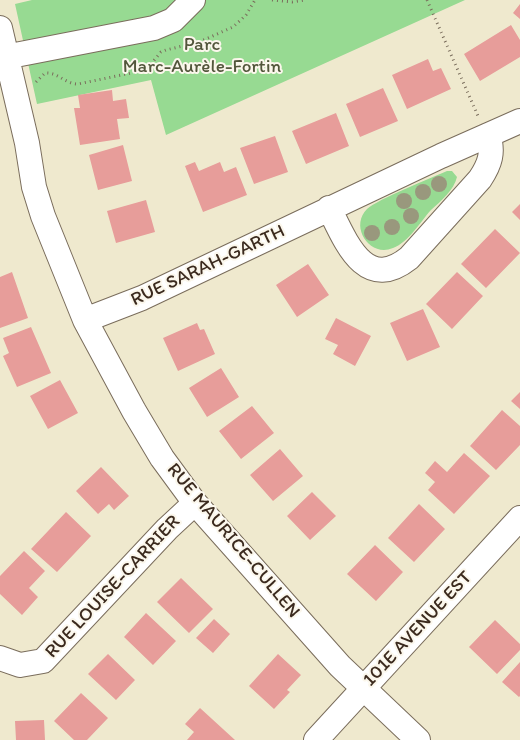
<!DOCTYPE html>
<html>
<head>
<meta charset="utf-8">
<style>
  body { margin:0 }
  canvas { display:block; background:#efe9ce }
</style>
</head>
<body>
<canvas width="520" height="740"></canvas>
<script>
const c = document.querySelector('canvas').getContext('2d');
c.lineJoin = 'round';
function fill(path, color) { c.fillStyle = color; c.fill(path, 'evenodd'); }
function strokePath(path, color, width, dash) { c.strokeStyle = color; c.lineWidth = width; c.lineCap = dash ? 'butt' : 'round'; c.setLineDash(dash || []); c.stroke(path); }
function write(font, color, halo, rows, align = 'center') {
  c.font = font + ' Itim,sans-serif'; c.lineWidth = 4; c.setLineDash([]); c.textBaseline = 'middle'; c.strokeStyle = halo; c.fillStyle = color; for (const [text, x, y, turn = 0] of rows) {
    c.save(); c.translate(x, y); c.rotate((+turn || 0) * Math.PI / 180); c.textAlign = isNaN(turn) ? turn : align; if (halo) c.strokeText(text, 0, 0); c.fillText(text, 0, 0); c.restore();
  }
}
const green = new Path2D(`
  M 32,0 L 465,0 L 166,135 L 151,80 L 37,104 L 15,4 Z
  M 447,171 L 452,171 L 457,177 C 454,190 441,201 431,210 C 420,222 409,242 393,248 C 370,258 349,227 367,209 C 378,199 431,178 447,171 Z`);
const building = new Path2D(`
  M 520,4 L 520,19 L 513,13 Z
  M 511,25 L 520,40 L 520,57 L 480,81 L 464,54 Z
  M 428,59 L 433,71 L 441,68 L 451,89 L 407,109 L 392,75 Z
  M 383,88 L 398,121 L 360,137 L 346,104 Z
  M 112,90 L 113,101 L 126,99 L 129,118 L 117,119 L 120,139 L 80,145 L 74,108 L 80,108 L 78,95 Z
  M 336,113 L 349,146 L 306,164 L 292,131 Z
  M 275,136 L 288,172 L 254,184 L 240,148 Z
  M 123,145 L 132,181 L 98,190 L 89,155 Z
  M 195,162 L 199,171 L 220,162 L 224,172 L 236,167 L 247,195 L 203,212 L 185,166 Z
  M 146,200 L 155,232 L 116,243 L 107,211 Z
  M 520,204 L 520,220 L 512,212 Z
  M 495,229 L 520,253 L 486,288 L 461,264 Z
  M 308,264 L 329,295 L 297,317 L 276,285 Z
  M 12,272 L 28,318 L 0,328 L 0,277 Z
  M 457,272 L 483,296 L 452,329 L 426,304 Z
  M 423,309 L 440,347 L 407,361 L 390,323 Z
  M 336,318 L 371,336 L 355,366 L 333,354 L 338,345 L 325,339 Z
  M 197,323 L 200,330 L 204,329 L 215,354 L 178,371 L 163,338 Z
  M 31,327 L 51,373 L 17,387 L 3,356 L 9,353 L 3,338 Z
  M 221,368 L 239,397 L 207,417 L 189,388 Z
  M 60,380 L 78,413 L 48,429 L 30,396 Z
  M 520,392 L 520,409 L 511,401 Z
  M 252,406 L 274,433 L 241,459 L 219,431 Z
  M 502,410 L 520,426 L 520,445 L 496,470 L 470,446 Z
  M 280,449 L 303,476 L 273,501 L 250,475 Z
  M 464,453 L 490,476 L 454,514 L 428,490 L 435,482 L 425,473 L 435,461 L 447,472 Z
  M 101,467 L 129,496 L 114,510 L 109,504 L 98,514 L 76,491 Z
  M 312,492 L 336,516 L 310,540 L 287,516 Z
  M 419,504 L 445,529 L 414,562 L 388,538 Z
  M 66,512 L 91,536 L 57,572 L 31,549 Z
  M 375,545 L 403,572 L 376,601 L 347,574 Z
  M 24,551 L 45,571 L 29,588 L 38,597 L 22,615 L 0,594 L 0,576 Z
  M 181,578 L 213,609 L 189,633 L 157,602 Z
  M 146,613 L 176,641 L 153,665 L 124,637 Z
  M 214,619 L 230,634 L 213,653 L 196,638 Z
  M 495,620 L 520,644 L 520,650 L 497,674 L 469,647 Z
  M 108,654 L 135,680 L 116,700 L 88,674 Z
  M 278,654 L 301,675 L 287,690 L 290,692 L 274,709 L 249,686 Z
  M 520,662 L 520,696 L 519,697 L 502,682 Z
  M 81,693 L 108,718 L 87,740 L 74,740 L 54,721 Z
  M 200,708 L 235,740 L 187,740 L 194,732 L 185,724 Z
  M 44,720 L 45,740 L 16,740 L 15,721 Z`);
const path = new Path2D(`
  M 272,0 L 292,2 L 305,0
  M 427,0 L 478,116
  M 36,82 L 45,73 C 58,72 65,84 78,84 L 146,70 L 161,52 L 166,50 L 199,42 L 233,27 L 246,15 L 255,0`);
const minor = new Path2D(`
  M 0,28 L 27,143 L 34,187 L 43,216 L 85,320 L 134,411 L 162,458 L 195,503 L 340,666 L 418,740
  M 0,58 L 154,28 L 173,20 L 193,0
  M 329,208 C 346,242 365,293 409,258 L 480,179 C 490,164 494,152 488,135
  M 85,320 L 142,298 L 441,156 L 520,121
  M 0,658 L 20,665 L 43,661 L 167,529 L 195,503
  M 316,740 L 520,518`);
const trees = [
  [439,184],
  [423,192],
  [404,201],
  [411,216],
  [392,227],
  [372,233]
];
const parkNames = [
  ["Parc",202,45],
  ["Marc-Aurèle-Fortin",202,67]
];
const streetNames = [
  ["RUE SARAH-GARTH",208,266,-25],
  ["RUE MAURICE-CULLEN",233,541,50],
  ["RUE LOUISE-CARRIER",113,587,-47],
  ["101E AVENUE EST",418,629,-47]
];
fill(green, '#97da92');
fill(building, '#e79d9a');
strokePath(minor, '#7a6d5c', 26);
strokePath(path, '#7a6d5c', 3, [1, 4]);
strokePath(minor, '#fff', 24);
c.fillStyle = '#99987d';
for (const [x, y] of trees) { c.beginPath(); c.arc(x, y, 8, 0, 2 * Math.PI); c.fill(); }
write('19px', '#52563b', '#fbf7ec', parkNames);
write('19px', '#3b2a1e', '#fbf7ec', streetNames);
</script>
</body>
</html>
